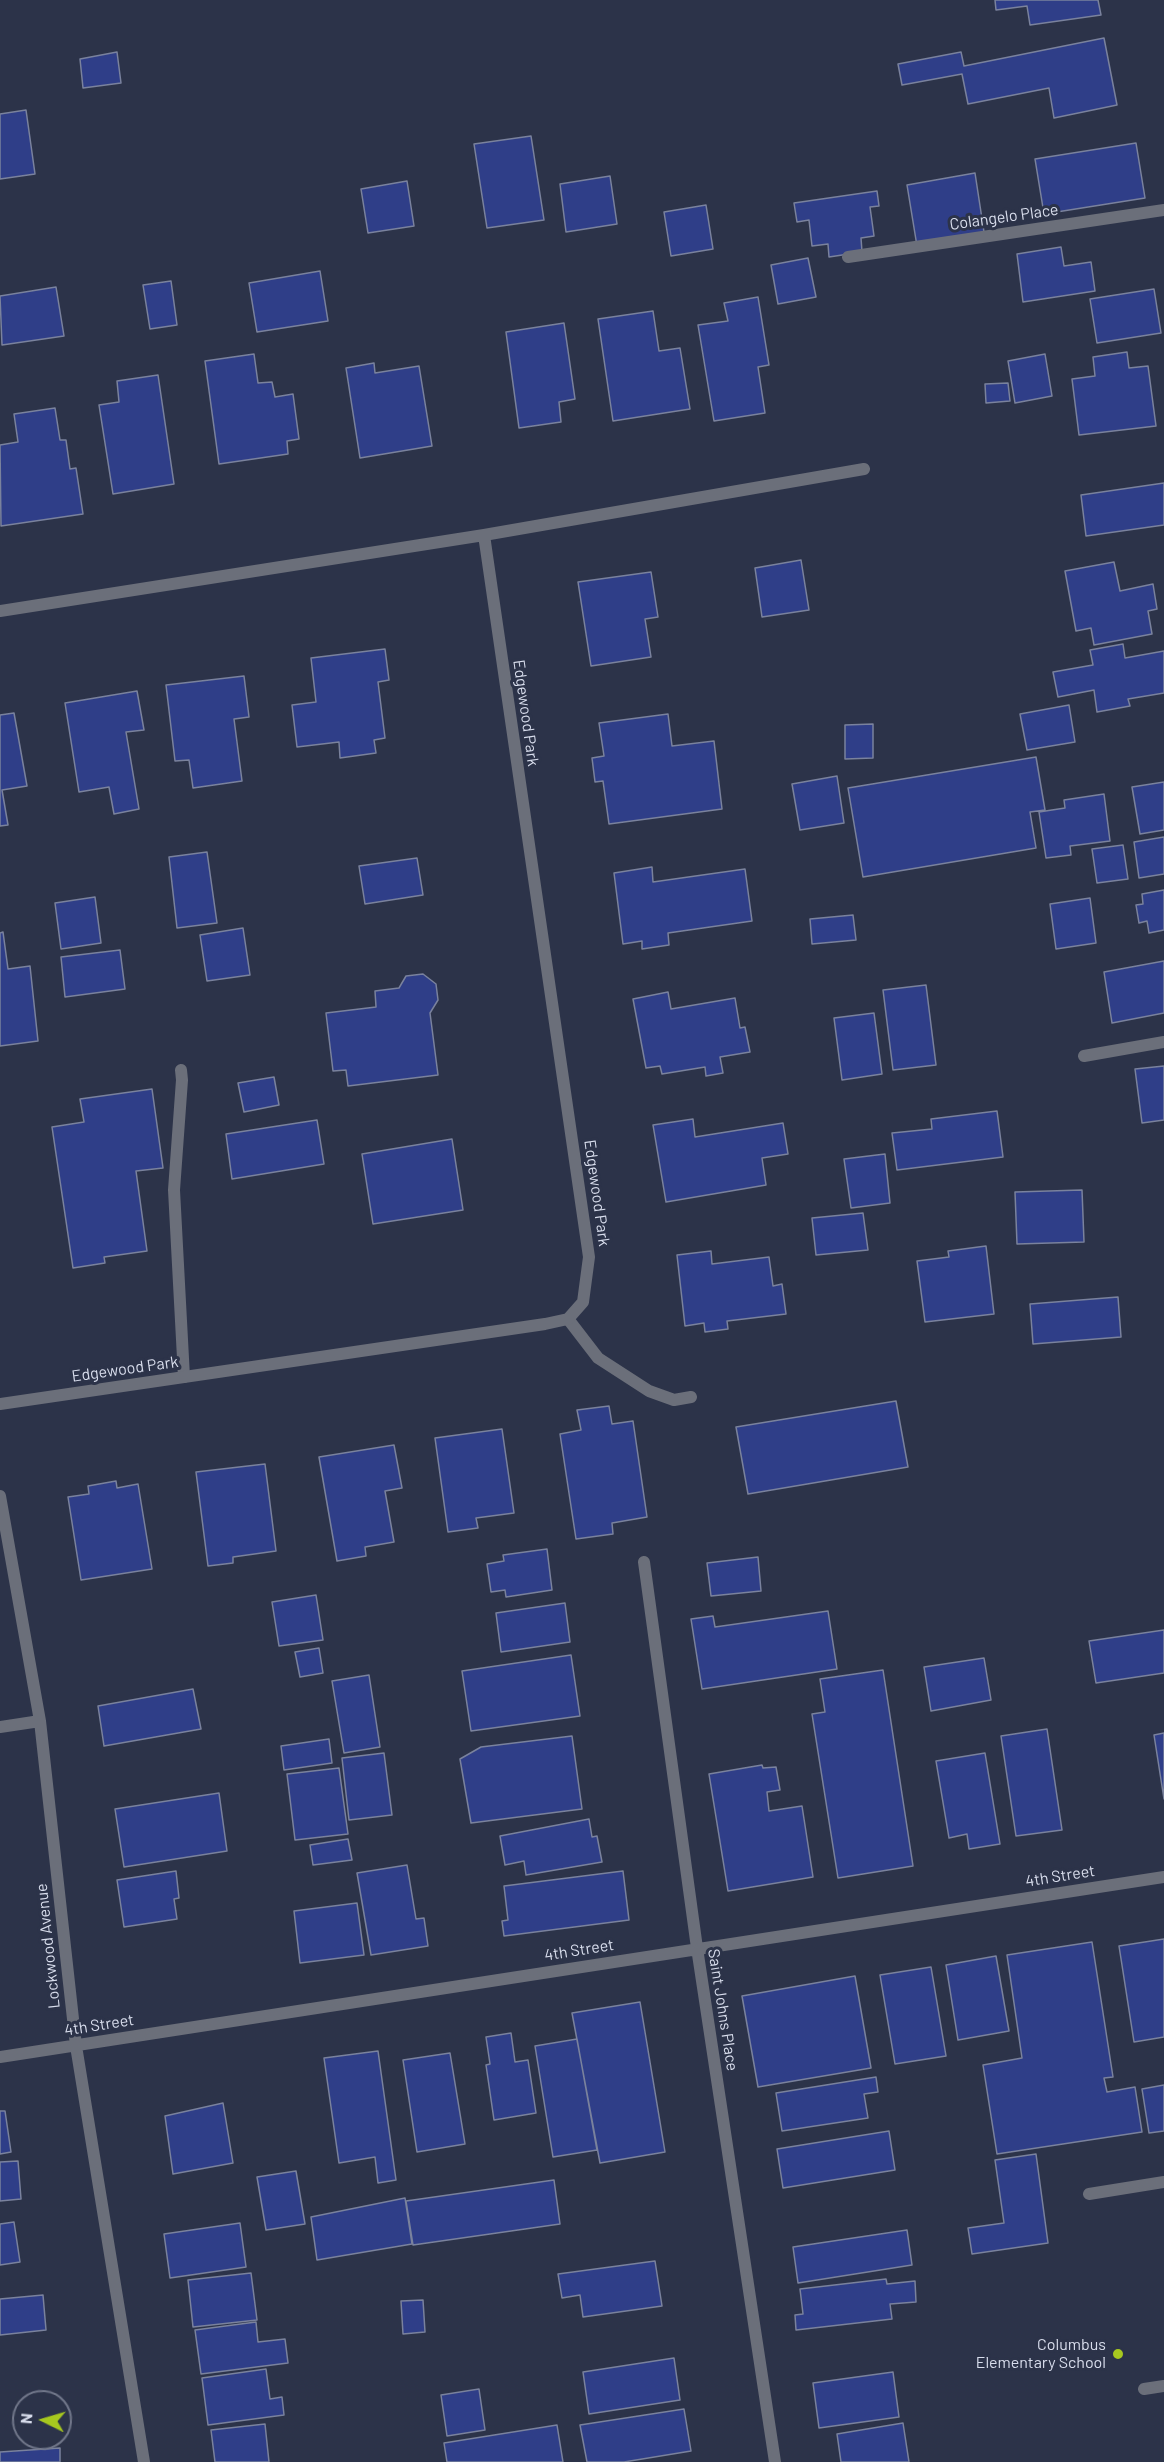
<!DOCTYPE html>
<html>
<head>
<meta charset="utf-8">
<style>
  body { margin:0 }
  #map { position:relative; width:1164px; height:2462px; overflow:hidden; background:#2c3349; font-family:Barlow,sans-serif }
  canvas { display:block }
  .north { position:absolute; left:12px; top:2390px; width:60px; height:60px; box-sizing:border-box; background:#2c3349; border:2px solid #71778a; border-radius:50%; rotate:275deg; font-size:16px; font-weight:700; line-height:24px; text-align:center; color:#d8ddec }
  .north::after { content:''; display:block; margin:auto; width:21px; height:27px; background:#a7c81f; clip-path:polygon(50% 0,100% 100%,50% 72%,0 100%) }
</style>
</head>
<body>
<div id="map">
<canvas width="1164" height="2462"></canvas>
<div class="north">N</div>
</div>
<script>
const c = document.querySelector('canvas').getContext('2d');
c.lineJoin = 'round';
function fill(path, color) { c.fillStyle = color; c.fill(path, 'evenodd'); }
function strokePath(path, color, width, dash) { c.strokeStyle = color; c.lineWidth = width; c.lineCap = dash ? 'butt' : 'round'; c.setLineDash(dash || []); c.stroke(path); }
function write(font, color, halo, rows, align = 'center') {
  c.font = font + ' Barlow,sans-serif'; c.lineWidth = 6; c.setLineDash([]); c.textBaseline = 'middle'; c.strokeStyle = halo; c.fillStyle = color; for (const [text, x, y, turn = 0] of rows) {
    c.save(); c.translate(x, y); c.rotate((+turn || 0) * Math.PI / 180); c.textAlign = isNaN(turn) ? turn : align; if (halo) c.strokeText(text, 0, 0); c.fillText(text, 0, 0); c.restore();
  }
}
const building = new Path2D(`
  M 995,0 L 1098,0 L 1101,15 L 1030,25 L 1027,6 L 996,10 Z
  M 1104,38 L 1117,105 L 1054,118 L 1049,88 L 968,104 L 962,74 L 902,85 L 898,64 L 961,52 L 964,66 Z
  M 117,52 L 121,83 L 83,88 L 80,59 Z
  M 26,110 L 35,174 L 0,179 L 0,114 Z
  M 531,136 L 544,220 L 487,228 L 474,144 Z
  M 1136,143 L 1145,198 L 1044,214 L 1035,159 Z
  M 975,173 L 984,232 L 917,246 L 907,185 Z
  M 610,176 L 617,224 L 566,232 L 560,184 Z
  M 407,181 L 414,226 L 368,233 L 361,189 Z
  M 877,191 L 879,206 L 870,207 L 874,236 L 861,238 L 862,252 L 829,257 L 828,244 L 812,246 L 809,220 L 797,222 L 794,203 Z
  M 706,205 L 713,249 L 671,256 L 664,212 Z
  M 1061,247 L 1064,266 L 1091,262 L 1095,291 L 1023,302 L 1017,254 Z
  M 808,258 L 816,297 L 778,304 L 771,265 Z
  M 320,271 L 328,321 L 257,332 L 249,283 Z
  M 171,281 L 177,325 L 150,329 L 143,285 Z
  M 56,287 L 64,336 L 2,345 L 0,296 Z
  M 1154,289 L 1161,333 L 1097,343 L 1090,299 Z
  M 758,297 L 769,365 L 758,367 L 765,413 L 714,421 L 698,325 L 728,321 L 724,303 Z
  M 653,311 L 659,351 L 680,348 L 690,409 L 613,421 L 598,319 Z
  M 564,323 L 575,399 L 559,402 L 561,422 L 519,428 L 506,332 Z
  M 1127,352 L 1129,368 L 1148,366 L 1156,426 L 1079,435 L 1072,379 L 1095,376 L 1093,357 Z
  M 254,354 L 258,383 L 272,382 L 275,397 L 293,394 L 299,439 L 287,441 L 288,454 L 219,464 L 205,361 Z
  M 1045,354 L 1052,396 L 1015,403 L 1008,361 Z
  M 374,363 L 375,373 L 419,366 L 432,446 L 360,458 L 346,368 Z
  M 158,375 L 174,484 L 113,494 L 99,405 L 119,402 L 117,381 Z
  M 1008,383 L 1010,401 L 986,403 L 985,384 Z
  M 55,408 L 60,440 L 66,440 L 70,469 L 76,468 L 83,514 L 1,526 L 0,445 L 18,442 L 14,414 Z
  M 1164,483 L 1164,525 L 1086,536 L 1081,495 Z
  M 801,560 L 809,610 L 762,617 L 755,568 Z
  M 1114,562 L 1120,591 L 1153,584 L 1157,609 L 1148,611 L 1152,634 L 1094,645 L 1091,628 L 1076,631 L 1065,571 Z
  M 651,572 L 658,617 L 645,619 L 651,657 L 591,666 L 578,582 Z
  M 1123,644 L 1125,658 L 1164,651 L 1164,693 L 1128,699 L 1130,706 L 1097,712 L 1094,690 L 1058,697 L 1053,672 L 1093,665 L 1090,650 Z
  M 385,649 L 389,680 L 378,682 L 385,738 L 374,740 L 376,753 L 340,758 L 339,742 L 297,747 L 292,705 L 316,702 L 311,658 Z
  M 244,676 L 249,717 L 234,719 L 242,781 L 193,788 L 189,760 L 175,761 L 166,685 Z
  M 137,691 L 144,730 L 126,732 L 139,809 L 114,814 L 109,787 L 79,792 L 65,703 Z
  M 1069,705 L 1075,742 L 1027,750 L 1020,714 Z
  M 14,713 L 27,786 L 2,790 L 8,825 L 0,826 L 0,715 Z
  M 668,714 L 672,746 L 714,741 L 722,809 L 609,824 L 603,781 L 595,782 L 592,758 L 604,756 L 599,723 Z
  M 873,724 L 873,758 L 845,759 L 845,725 Z
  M 1036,757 L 1045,810 L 1030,812 L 1036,848 L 863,877 L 848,788 Z
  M 837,776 L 844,823 L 800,830 L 792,784 Z
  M 1164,782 L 1164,830 L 1140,834 L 1132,787 Z
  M 1104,794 L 1110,841 L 1070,846 L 1071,855 L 1046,858 L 1039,812 L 1065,808 L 1064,800 Z
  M 1164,837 L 1164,874 L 1139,878 L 1134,842 Z
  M 1123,845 L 1128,879 L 1097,883 L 1092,849 Z
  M 207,852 L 217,923 L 177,928 L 169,857 Z
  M 417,858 L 423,895 L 365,904 L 359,866 Z
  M 652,867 L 653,882 L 745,869 L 752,921 L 668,933 L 669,945 L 642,949 L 642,941 L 623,944 L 614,873 Z
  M 1164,890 L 1164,930 L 1149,933 L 1147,921 L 1139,923 L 1136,905 L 1143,904 L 1142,894 Z
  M 95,897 L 101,943 L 61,949 L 55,903 Z
  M 1090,898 L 1096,943 L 1056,949 L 1050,904 Z
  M 853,915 L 856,940 L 812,944 L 810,919 Z
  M 243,928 L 250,975 L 207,981 L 200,935 Z
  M 3,932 L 8,969 L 30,966 L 38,1041 L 0,1046 L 0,933 Z
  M 120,950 L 125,989 L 65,997 L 61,957 Z
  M 1164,961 L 1164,1013 L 1112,1023 L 1104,972 Z
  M 423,974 L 436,984 L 438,1000 L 430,1013 L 438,1075 L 348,1086 L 346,1070 L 333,1071 L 326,1013 L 376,1007 L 375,991 L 399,988 L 406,976 Z
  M 926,985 L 936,1065 L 893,1070 L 883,990 Z
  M 668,992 L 671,1009 L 735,998 L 740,1028 L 745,1027 L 750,1052 L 720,1057 L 723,1073 L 706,1076 L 705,1067 L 662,1074 L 660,1066 L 646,1068 L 633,999 Z
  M 874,1013 L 882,1074 L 842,1080 L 834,1018 Z
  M 1164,1066 L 1164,1120 L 1142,1123 L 1135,1069 Z
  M 274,1077 L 279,1105 L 244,1112 L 238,1083 Z
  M 152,1089 L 163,1168 L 136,1171 L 147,1251 L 104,1257 L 105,1263 L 73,1268 L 52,1127 L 84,1122 L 80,1099 Z
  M 997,1111 L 1003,1157 L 897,1170 L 892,1133 L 932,1129 L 931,1119 Z
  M 693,1119 L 695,1137 L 783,1123 L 788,1154 L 762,1158 L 766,1185 L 666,1202 L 653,1125 Z
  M 317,1120 L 324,1164 L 232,1179 L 226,1134 Z
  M 452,1139 L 463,1210 L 373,1224 L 362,1154 Z
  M 885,1154 L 890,1203 L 851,1208 L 844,1159 Z
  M 1082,1190 L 1084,1242 L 1017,1244 L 1015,1192 Z
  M 863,1213 L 868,1250 L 816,1255 L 812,1218 Z
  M 986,1246 L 994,1314 L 925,1322 L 917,1261 L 949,1257 L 948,1251 Z
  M 711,1251 L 712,1264 L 769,1257 L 773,1286 L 782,1284 L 786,1314 L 727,1321 L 728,1329 L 705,1332 L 704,1323 L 685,1326 L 677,1255 Z
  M 1118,1297 L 1121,1337 L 1033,1344 L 1030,1304 Z
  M 896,1401 L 908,1467 L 748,1494 L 736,1427 Z
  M 609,1406 L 612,1424 L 633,1421 L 647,1517 L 612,1523 L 613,1534 L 576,1539 L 560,1434 L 581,1430 L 577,1410 Z
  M 502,1429 L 514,1513 L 476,1518 L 478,1528 L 448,1532 L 435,1438 Z
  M 394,1445 L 402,1488 L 385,1491 L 394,1542 L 365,1547 L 366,1556 L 337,1561 L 319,1457 Z
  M 265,1464 L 276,1551 L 233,1557 L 233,1563 L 208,1566 L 196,1472 Z
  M 116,1481 L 117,1488 L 138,1484 L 152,1569 L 81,1580 L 68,1497 L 89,1494 L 88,1486 Z
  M 547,1549 L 552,1590 L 506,1597 L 505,1590 L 491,1592 L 487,1564 L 504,1561 L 503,1555 Z
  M 758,1557 L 761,1591 L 711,1596 L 707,1563 Z
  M 316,1595 L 323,1640 L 279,1646 L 272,1602 Z
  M 565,1603 L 570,1642 L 501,1652 L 496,1613 Z
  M 828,1611 L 837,1669 L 702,1689 L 691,1619 L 713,1616 L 715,1627 Z
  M 1164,1630 L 1164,1673 L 1096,1683 L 1089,1641 Z
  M 319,1648 L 323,1673 L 300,1677 L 295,1652 Z
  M 571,1655 L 580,1716 L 471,1731 L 462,1671 Z
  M 984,1658 L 991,1700 L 931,1711 L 924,1667 Z
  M 883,1670 L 913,1866 L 838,1878 L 812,1714 L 825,1712 L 820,1679 Z
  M 369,1675 L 380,1747 L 344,1753 L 332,1681 Z
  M 193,1689 L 201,1729 L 104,1746 L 98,1706 Z
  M 1047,1729 L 1062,1830 L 1016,1836 L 1001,1736 Z
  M 1164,1733 L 1164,1799 L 1154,1735 Z
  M 572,1736 L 582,1809 L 471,1823 L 460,1759 L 481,1747 Z
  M 329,1739 L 332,1763 L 284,1770 L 281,1746 Z
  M 384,1753 L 392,1815 L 349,1820 L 342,1758 Z
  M 985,1753 L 1000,1844 L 969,1849 L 967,1834 L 949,1838 L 936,1761 Z
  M 762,1765 L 763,1768 L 776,1767 L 780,1790 L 767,1792 L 769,1811 L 802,1806 L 813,1877 L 728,1891 L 709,1774 Z
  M 339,1768 L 348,1834 L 295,1840 L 287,1774 Z
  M 219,1793 L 227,1851 L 124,1867 L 115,1809 Z
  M 589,1819 L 592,1837 L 597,1836 L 602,1862 L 526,1875 L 524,1861 L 505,1865 L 500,1836 Z
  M 348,1839 L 352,1860 L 313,1865 L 310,1845 Z
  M 407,1865 L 416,1919 L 424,1918 L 428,1946 L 371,1955 L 357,1873 Z
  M 176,1871 L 179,1898 L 174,1899 L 177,1919 L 124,1927 L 117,1880 Z
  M 623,1871 L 629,1920 L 504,1936 L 502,1921 L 508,1920 L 504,1886 Z
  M 357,1903 L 364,1955 L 300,1963 L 294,1911 Z
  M 1164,1939 L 1164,2037 L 1134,2042 L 1119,1946 Z
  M 1092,1942 L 1113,2077 L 1104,2078 L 1107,2092 L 1135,2087 L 1142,2132 L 997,2154 L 983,2065 L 1022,2058 L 1007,1955 Z
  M 996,1956 L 1009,2031 L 958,2040 L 946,1965 Z
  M 931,1967 L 946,2056 L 895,2064 L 880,1975 Z
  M 855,1976 L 871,2068 L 758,2087 L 742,1996 Z
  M 640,2002 L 665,2152 L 600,2163 L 572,2013 Z
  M 511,2033 L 515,2062 L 528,2060 L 536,2113 L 494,2120 L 486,2065 L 490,2064 L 486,2037 Z
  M 577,2039 L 597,2150 L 553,2157 L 535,2046 Z
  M 378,2051 L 396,2180 L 378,2183 L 375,2157 L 339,2163 L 324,2058 Z
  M 450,2053 L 465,2144 L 417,2152 L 403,2060 Z
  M 876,2077 L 878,2092 L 864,2094 L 868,2118 L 782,2131 L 776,2093 Z
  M 1164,2085 L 1164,2131 L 1149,2133 L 1142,2089 Z
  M 223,2103 L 233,2163 L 173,2174 L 165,2116 Z
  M 0,2111 L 5,2111 L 11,2152 L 0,2154 Z
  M 889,2131 L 895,2170 L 783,2188 L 777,2149 Z
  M 1036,2154 L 1048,2243 L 972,2254 L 968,2228 L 1004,2223 L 995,2160 Z
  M 18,2161 L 21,2199 L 0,2201 L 0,2162 Z
  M 296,2171 L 305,2224 L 266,2230 L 257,2177 Z
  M 554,2180 L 560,2224 L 413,2245 L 406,2201 Z
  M 405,2198 L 412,2244 L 317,2260 L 311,2217 Z
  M 14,2222 L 20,2262 L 0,2265 L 0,2224 Z
  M 240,2223 L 246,2267 L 170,2278 L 164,2234 Z
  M 907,2230 L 912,2265 L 798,2283 L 793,2247 Z
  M 655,2261 L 662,2306 L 583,2317 L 580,2295 L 562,2298 L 558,2274 Z
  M 251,2273 L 257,2320 L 193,2327 L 188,2280 Z
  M 886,2279 L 887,2284 L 915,2281 L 916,2302 L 890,2304 L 892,2319 L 796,2330 L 795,2315 L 803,2314 L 800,2289 Z
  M 43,2295 L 46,2330 L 0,2335 L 0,2299 Z
  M 423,2300 L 425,2332 L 403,2334 L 401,2301 Z
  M 256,2322 L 258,2342 L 285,2339 L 288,2363 L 201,2374 L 195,2330 Z
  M 674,2358 L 680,2400 L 589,2414 L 583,2372 Z
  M 266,2369 L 270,2399 L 282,2397 L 284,2415 L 208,2425 L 202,2378 Z
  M 893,2372 L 899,2417 L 819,2428 L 813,2383 Z
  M 479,2389 L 485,2430 L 447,2436 L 441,2395 Z
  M 684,2409 L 691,2451 L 624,2462 L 587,2462 L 580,2425 Z
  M 903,2423 L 909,2462 L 841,2462 L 837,2434 Z
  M 265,2424 L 269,2462 L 215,2462 L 211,2430 Z
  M 557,2425 L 563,2462 L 447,2462 L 444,2443 Z
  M 60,2448 L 60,2462 L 0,2462 L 0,2452 Z`);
const service = new Path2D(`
  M 1084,1056 L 1164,1042
  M 181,1070 L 182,1080 L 174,1190 L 184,1377
  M 568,1319 L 598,1358 L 649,1391 L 674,1400 L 691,1397
  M 1089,2194 L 1164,2182
  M 1144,2389 L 1164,2386`);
const minor = new Path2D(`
  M 848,257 L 1164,210
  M 0,611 L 484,535 L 864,469
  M 0,1404 L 545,1324 L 568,1319 L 583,1302 L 589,1257 L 484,535
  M 0,1496 L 40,1721 L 76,2046 L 144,2462
  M 644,1562 L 697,1948 L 775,2462
  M 0,1727 L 40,1721
  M 0,2057 L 1164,1877`);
const markers = [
  [1118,2354,6,"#a7c81f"]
];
const streetNames = [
  ["Colangelo Place",1004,217,-8],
  ["Edgewood Park",526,713,82],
  ["Edgewood Park",597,1193,82],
  ["Edgewood Park",125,1369,-8],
  ["4th Street",1060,1876,-9],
  ["Lockwood Avenue",48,1946,-96],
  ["4th Street",579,1950,-9],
  ["Saint Johns Place",723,2010,81],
  ["4th Street",99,2025,-9]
];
const poiNames = [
  ["Columbus",1106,2345],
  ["Elementary School",1106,2363]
];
fill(building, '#2f3e88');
strokePath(building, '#7a829d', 1.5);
strokePath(service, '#6b6f7a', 12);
strokePath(minor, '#6b6f7a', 12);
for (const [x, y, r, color] of markers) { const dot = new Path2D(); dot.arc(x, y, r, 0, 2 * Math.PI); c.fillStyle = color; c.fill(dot); strokePath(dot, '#2c3349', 2); }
write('16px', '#d8ddec', '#2c3349', streetNames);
write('16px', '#d8ddec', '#2c3349', poiNames, 'right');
</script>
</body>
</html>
